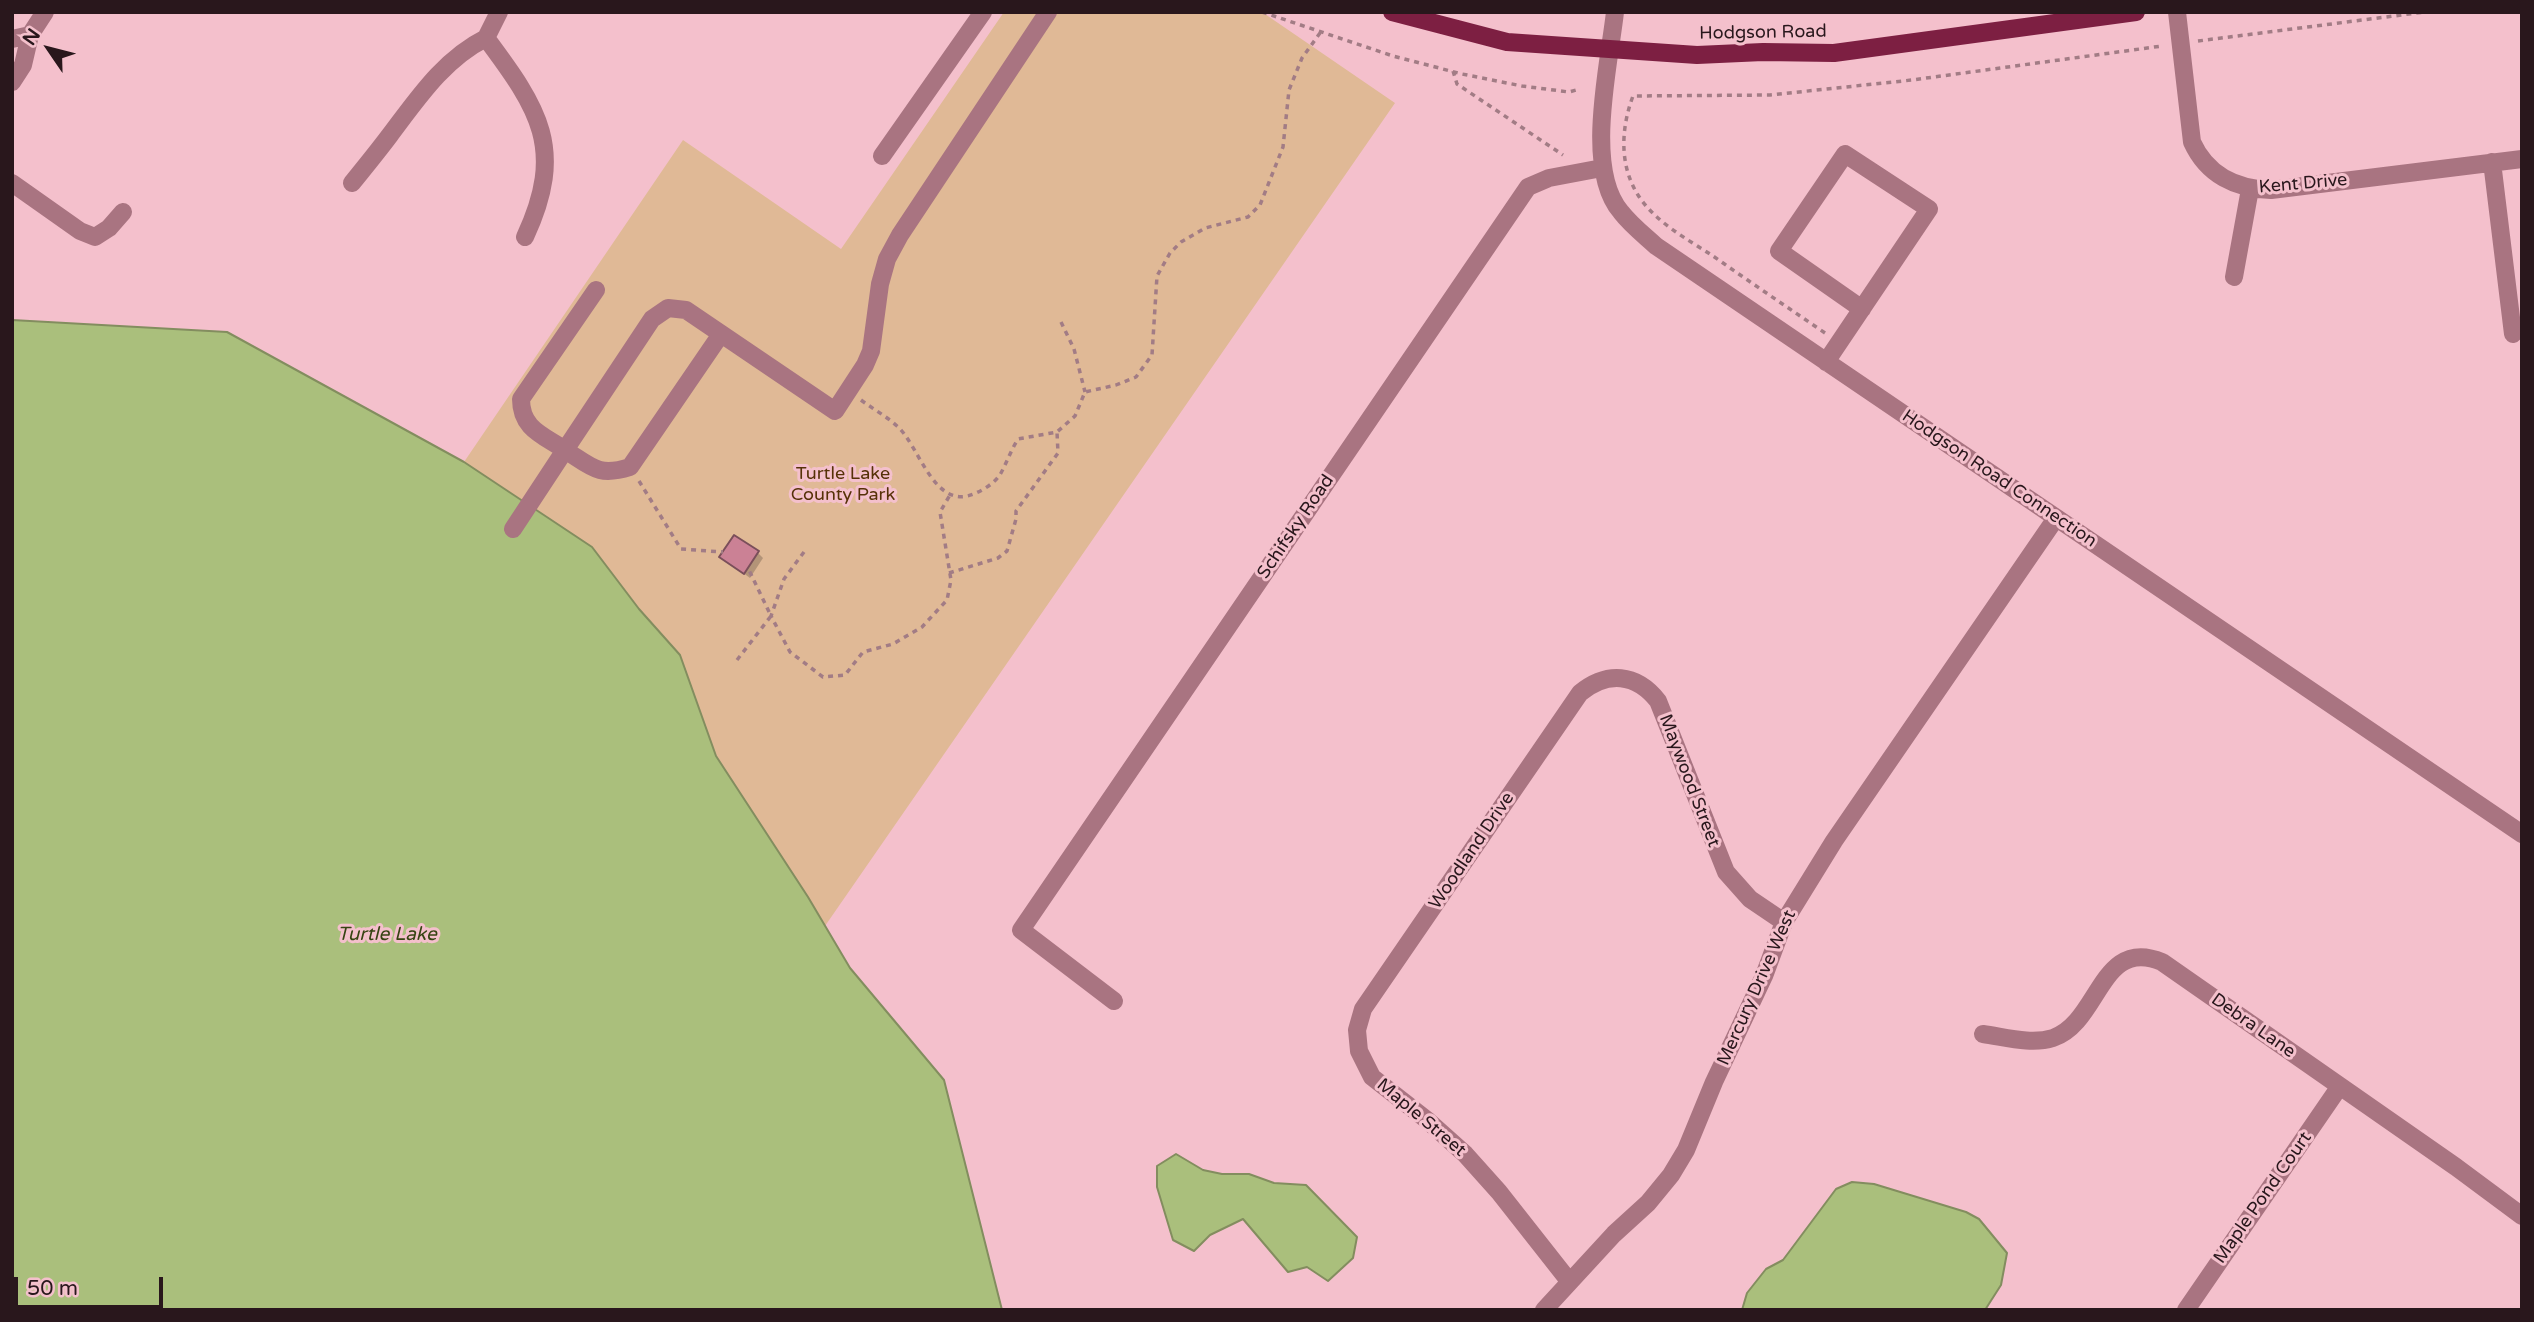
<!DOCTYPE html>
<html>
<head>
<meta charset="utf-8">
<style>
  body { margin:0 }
  #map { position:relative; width:2534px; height:1322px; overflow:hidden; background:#f4c0cc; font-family:"Varela Round",sans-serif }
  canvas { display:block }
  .frame { position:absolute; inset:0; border:14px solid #29171c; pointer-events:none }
  .north { position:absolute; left:14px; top:14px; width:70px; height:70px; -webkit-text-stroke:5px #f4c0cc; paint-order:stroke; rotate:305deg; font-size:19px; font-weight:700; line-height:28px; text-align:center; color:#29171c }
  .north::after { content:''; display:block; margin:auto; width:24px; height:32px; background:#29171c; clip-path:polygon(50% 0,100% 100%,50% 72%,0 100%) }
  .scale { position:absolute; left:14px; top:1277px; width:149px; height:32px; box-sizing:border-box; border:4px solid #29171c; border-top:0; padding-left:9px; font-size:21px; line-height:24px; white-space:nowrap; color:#29171c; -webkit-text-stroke:5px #f4c0cc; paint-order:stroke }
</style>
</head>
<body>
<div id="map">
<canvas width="2534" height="1322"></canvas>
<div class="frame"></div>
<div class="north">N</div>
<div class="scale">50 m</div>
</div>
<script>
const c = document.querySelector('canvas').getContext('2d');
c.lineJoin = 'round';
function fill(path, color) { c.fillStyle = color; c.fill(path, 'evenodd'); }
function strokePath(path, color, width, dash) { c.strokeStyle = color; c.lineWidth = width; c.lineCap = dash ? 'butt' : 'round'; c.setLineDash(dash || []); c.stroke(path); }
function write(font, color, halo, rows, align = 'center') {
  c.font = font + ' "Varela Round",sans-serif'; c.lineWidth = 6; c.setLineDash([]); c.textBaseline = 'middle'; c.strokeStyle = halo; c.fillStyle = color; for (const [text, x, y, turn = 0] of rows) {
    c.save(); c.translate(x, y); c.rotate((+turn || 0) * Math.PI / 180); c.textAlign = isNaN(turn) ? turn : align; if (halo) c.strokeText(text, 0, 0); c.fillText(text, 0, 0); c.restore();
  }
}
const green = new Path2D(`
  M 1004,12 L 1262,12 L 1395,103 L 825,926 L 716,756 L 680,655 L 639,609 L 592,547 L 464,462 L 683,140 L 841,249 Z`);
const water = new Path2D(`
  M 12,320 L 227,332 L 464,462 L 592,547 L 639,609 L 680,655 L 716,756 L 808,897 L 850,968 L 944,1080 L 1002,1310 L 12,1310 Z
  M 1176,1154 L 1203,1170 L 1222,1174 L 1249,1174 L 1274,1183 L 1306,1185 L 1357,1237 L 1353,1258 L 1328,1281 L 1307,1267 L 1288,1272 L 1243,1219 L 1210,1235 L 1194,1251 L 1173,1240 L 1157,1187 L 1157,1166 Z
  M 1852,1182 L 1874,1184 L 1966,1212 L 1979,1219 L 2007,1253 L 2001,1285 L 1985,1310 L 1742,1310 L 1747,1293 L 1766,1269 L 1783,1260 L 1836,1189 Z`);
const shadow = new Path2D(`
  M 758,553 L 763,558 L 750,578 L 722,557 Z`);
const building = new Path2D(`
  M 734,535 L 759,551 L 744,574 L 719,557 Z`);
const path = new Path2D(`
  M 1262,12 L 1393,56 L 1462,74 L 1522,86 L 1569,92 L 1580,89
  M 2198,41 L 2425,12
  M 1453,71 L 1457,84 L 1563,155
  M 1061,322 L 1074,349 L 1085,392
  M 1825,333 C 1787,307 1750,282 1713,256 C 1687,239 1655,222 1638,195 C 1619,165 1621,128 1633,96 L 1770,95 L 1912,80 L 2162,46
  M 861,400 C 873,409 886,416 897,426 C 920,446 934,513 976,493 C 985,489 996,482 1001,473 C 1007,462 1011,450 1018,439 L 1057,432 L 1075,416 L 1085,392 L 1116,385 L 1136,377 L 1152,355 L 1157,276 L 1170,253 L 1181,242 L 1205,228 L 1248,217 L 1260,205 L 1283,147 L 1289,90 L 1302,58 L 1320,33
  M 639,481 L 681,549 L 723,552
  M 804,552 L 784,579 L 771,616 L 790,652 L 823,677 L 845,675 L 863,652 L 893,644 L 922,627 L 947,600 L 951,580 L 940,512 L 950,495
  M 949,573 L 998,558 L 1007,551 L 1016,519 L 1016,511 L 1058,453 L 1057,432
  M 737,660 L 771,616 L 748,568`);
const minor = new Path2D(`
  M 1615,12 C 1609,66 1584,169 1621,212 C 1631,225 1644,235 1656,246 L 2522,834
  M 2177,12 L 2192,142 C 2207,175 2236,189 2271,190 L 2522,159
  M 486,38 C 539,109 566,149 525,237
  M 486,38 L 499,12
  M 12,39 L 30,35
  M 12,82 L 23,65 L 30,35 L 45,12
  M 882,156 L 983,12
  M 2492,162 L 2513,334
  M 12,183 L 80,231 L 95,237 L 109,228 L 123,212
  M 352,183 C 365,167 378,151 390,135 C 418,98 444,59 486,38
  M 2234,277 L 2250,189
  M 721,334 L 630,467 C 598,477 592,467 565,450 L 652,319 L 668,308 L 686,310 L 835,411 L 865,365 L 871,351 L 880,284 L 887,259 L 900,235 L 1048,12
  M 1826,362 L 1929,209 L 1845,154 L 1779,251 L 1862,309
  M 513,529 L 565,450 C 543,435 521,429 521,399 L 596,290
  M 1114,1001 L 1021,930 L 1528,187 L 1549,178 L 1602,168
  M 1983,1034 C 2005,1037 2031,1045 2053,1038 C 2100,1022 2100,936 2162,962 L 2456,1167 L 2522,1216
  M 1569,1281 L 1499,1192 L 1465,1154 L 1427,1120 L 1372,1077 L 1359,1051 L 1357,1030 L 1363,1009 L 1580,693 C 1607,671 1636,673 1658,701 L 1726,872 L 1750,899 L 1784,922
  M 1544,1310 L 1614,1234 L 1648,1203 L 1671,1175 L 1686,1150 L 1714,1082 L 1764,976 L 1784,922 L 1834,841 L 2056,518
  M 2186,1310 L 2340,1086`);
const major = new Path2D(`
  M 1392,12 L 1507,42 L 1697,55 L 1763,52 L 1834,53 L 2136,12`);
const streetNames = [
  ["Hodgson Road",1763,33,-1],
  ["Kent Drive",2303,184,-5],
  ["Hodgson Road Connection",1999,479,34],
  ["Schifsky Road",1296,527,-56],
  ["Maywood Street",1689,781,69],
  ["Woodland Drive",1472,851,-56],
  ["Mercury Drive West",1757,988,-66],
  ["Debra Lane",2253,1026,35],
  ["Maple Street",1421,1118,40],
  ["Maple Pond Court",2263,1198,-55]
];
const parkNames = [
  ["Turtle Lake",843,474],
  ["County Park",843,495]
];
const waterNames = [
  ["Turtle Lake",387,935]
];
fill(green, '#e0b996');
fill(water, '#aabf7c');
strokePath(water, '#838d5f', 2);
fill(shadow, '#0003');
fill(building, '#cb8195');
strokePath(building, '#7a4f5a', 2);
strokePath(path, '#a27c85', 3.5, [5, 5]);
strokePath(minor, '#a97481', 18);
strokePath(major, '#7d1f42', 18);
write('18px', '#29171c', '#f4c0cc', streetNames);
write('18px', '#563108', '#f4c0cc', parkNames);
write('italic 19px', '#364312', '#f4c0cc', waterNames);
</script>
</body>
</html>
